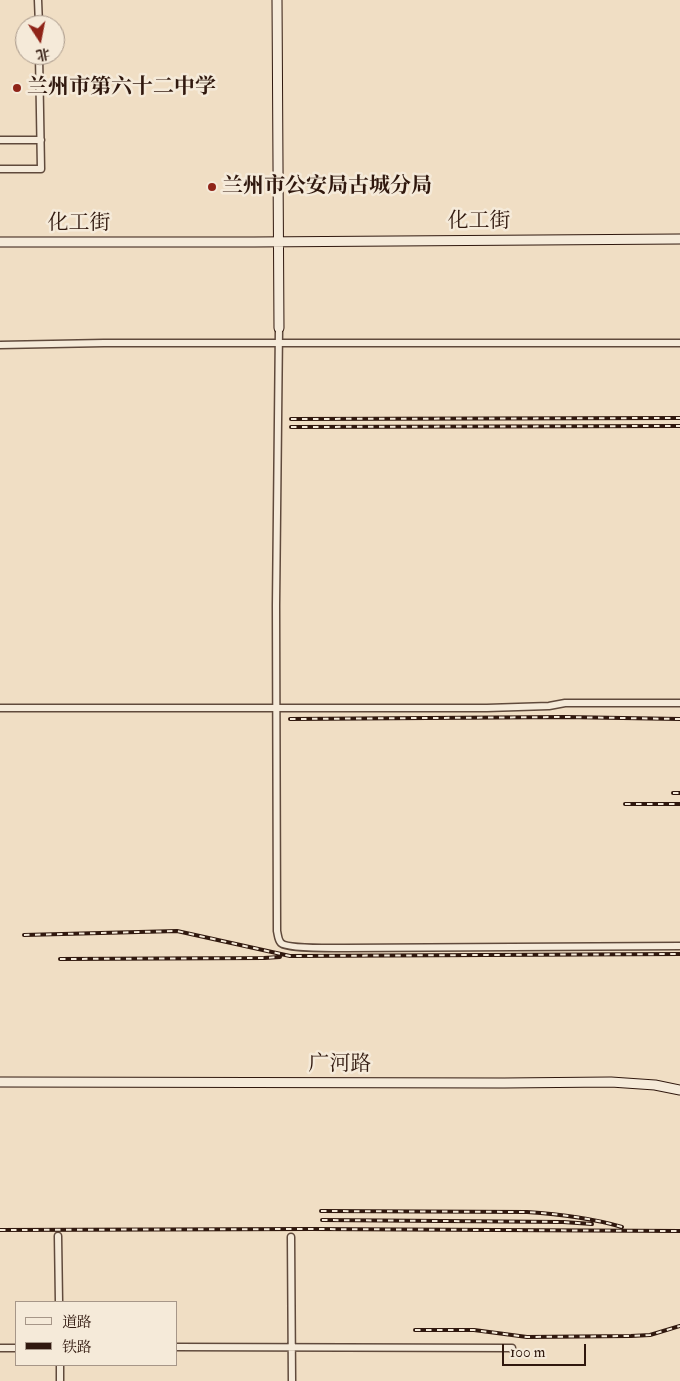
<!DOCTYPE html>
<html>
<head>
<meta charset="utf-8">
<style>
  body { margin:0 }
  #map { position:relative; width:680px; height:1381px; overflow:hidden; background:#f0dec4; font-family:"IM FELL Double Pica","Noto Serif SC",serif }
  canvas { display:block }
  .legend { position:absolute; left:15px; top:1301px; width:162px; height:65px; box-sizing:border-box; background:#f5ead9; border:1px solid #a69688; margin:0; padding:6px 9px; list-style:none; font-size:15px; color:#30180e }
  .legend li { display:flex; align-items:center; gap:10px; height:25px }
  .legend b { width:25px; border:1px solid #a69688 }
  .north { position:absolute; left:15px; top:15px; width:50px; height:50px; box-sizing:border-box; background:#f5ead9; border:1px solid #a69688; border-radius:50%; rotate:169deg; font-size:14px; font-weight:700; line-height:20px; text-align:center; color:#30180e }
  .north::after { content:''; display:block; margin:auto; width:18px; height:22px; background:#8f2418; clip-path:polygon(50% 0,100% 100%,50% 72%,0 100%) }
  .scale { position:absolute; left:502px; top:1344px; width:84px; height:22px; box-sizing:border-box; border:2px solid #30180e; border-top:0; padding-left:6px; font-size:15px; line-height:18px; white-space:nowrap; color:#30180e; -webkit-text-stroke:4px #f5ead9; paint-order:stroke }
</style>
</head>
<body>
<div id="map">
<canvas width="680" height="1381"></canvas>
<ul class="legend">
<li><b style="height:6px;background:#f5ead9"></b>道路</li>
<li><b style="height:6px;background:#30180e"></b>铁路</li>
</ul>
<div class="north">北</div>
<div class="scale">100 m</div>
</div>
<script>
const c = document.querySelector('canvas').getContext('2d');
c.lineJoin = 'round';
function strokePath(path, color, width, dash) { c.strokeStyle = color; c.lineWidth = width; c.lineCap = dash ? 'butt' : 'round'; c.setLineDash(dash || []); c.stroke(path); }
function write(font, color, halo, rows, align = 'center') {
  c.font = font + ' "IM FELL Double Pica","Noto Serif SC",serif'; c.lineWidth = 5; c.setLineDash([]); c.textBaseline = 'middle'; c.strokeStyle = halo; c.fillStyle = color; for (const [text, x, y, turn = 0] of rows) {
    c.save(); c.translate(x, y); c.rotate((+turn || 0) * Math.PI / 180); c.textAlign = isNaN(turn) ? turn : align; if (halo) c.strokeText(text, 0, 0); c.fillText(text, 0, 0); c.restore();
  }
}
const street = new Path2D(`
  M 38,0 L 39,25
  M 0,140 L 41,140
  M 0,169 L 41,169 L 39,55
  M 279,328 L 276,605 L 277,931 C 278,935 278,940 281,943 C 287,949 334,948 345,948 L 680,946
  M 0,345 L 104,343 L 680,343
  M 0,708 L 487,708 L 549,706 L 565,703 L 680,703
  M 58,1236 L 59,1302
  M 291,1237 L 292,1381
  M 176,1347 L 512,1348
  M 0,1348 L 16,1348
  M 60,1381 L 60,1365`);
const secondary = new Path2D(`
  M 277,0 L 279,328
  M 0,242 L 254,242 L 680,239
  M 0,1082 L 504,1083 L 611,1082 L 655,1085 L 680,1090`);
const rail = new Path2D(`
  M 291,419 L 680,418
  M 291,427 L 680,426
  M 290,719 L 565,717 L 680,719
  M 673,793 L 680,793
  M 625,804 L 680,804
  M 24,935 L 177,931 L 290,956 L 680,954
  M 60,959 L 264,958 L 280,957
  M 321,1211 L 527,1212 C 560,1214 591,1218 622,1227
  M 322,1220 L 563,1222 L 592,1224
  M 0,1230 L 312,1229 L 680,1231
  M 415,1330 L 474,1330 L 527,1337 L 631,1336 L 650,1335 L 680,1326`);
const markers = [
  [17,88,5,"#8f2418"],
  [212,187,5,"#8f2418"]
];
const poiNames = [
  ["兰州市第六十二中学",27,88],
  ["兰州市公安局古城分局",222,187]
];
const streetNames = [
  ["化工街",479,222],
  ["化工街",79,224],
  ["广河路",340,1065]
];
strokePath(street, '#604a3c', 9);
strokePath(secondary, '#30180e', 11);
strokePath(street, '#f5ead9', 6);
strokePath(secondary, '#f5ead9', 9);
strokePath(rail, '#30180e', 4);
strokePath(rail, '#f5ead9', 2, [5.5]);
for (const [x, y, r, color] of markers) { const dot = new Path2D(); dot.arc(x, y, r, 0, 2 * Math.PI); c.fillStyle = color; c.fill(dot); strokePath(dot, '#f5ead9', 2); }
write('bold 21px', '#30180e', '#f5ead9', poiNames, 'left');
write('21px', '#30180e', '#f5ead9', streetNames);
</script>
</body>
</html>
